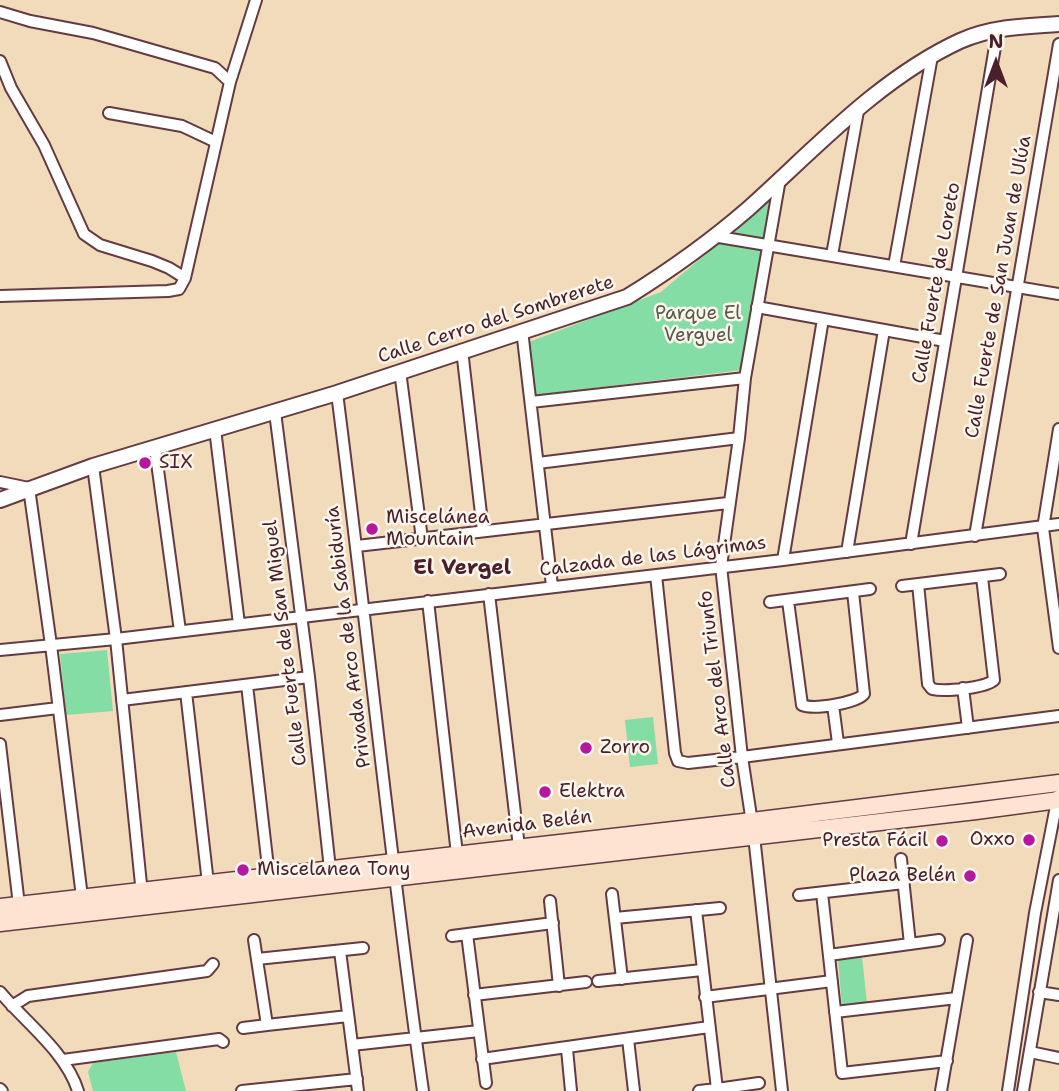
<!DOCTYPE html>
<html>
<head>
<meta charset="utf-8">
<style>
  body { margin:0 }
  #map { position:relative; width:1059px; height:1091px; overflow:hidden; background:#f2dbbb; font-family:"Shantell Sans",sans-serif }
  canvas { display:block }
  .north { position:absolute; left:961px; top:28px; width:70px; height:70px; -webkit-text-stroke:5px #fbf7ec; paint-order:stroke; rotate:0deg; font-size:19px; font-weight:700; line-height:28px; text-align:center; color:#4a1f2b }
  .north::after { content:''; display:block; margin:auto; width:24px; height:32px; background:#4a1f2b; clip-path:polygon(50% 0,100% 100%,50% 72%,0 100%) }
</style>
</head>
<body>
<div id="map">
<canvas width="1059" height="1091"></canvas>
<div class="north">N</div>
</div>
<script>
const c = document.querySelector('canvas').getContext('2d');
c.lineJoin = 'round';
function fill(path, color) { c.fillStyle = color; c.fill(path, 'evenodd'); }
function strokePath(path, color, width, dash) { c.strokeStyle = color; c.lineWidth = width; c.lineCap = dash ? 'butt' : 'round'; c.setLineDash(dash || []); c.stroke(path); }
function write(font, color, halo, rows, align = 'center') {
  c.font = font + ' "Shantell Sans",sans-serif'; c.lineWidth = 5; c.setLineDash([]); c.textBaseline = 'middle'; c.strokeStyle = halo; c.fillStyle = color; for (const [text, x, y, turn = 0] of rows) {
    c.save(); c.translate(x, y); c.rotate((+turn || 0) * Math.PI / 180); c.textAlign = isNaN(turn) ? turn : align; if (halo) c.strokeText(text, 0, 0); c.fillText(text, 0, 0); c.restore();
  }
}
const green = new Path2D(`
  M 772,198 L 742,370 L 536,395 L 529,342 L 661,292 Z
  M 107,650 L 113,711 L 66,715 L 60,654 Z
  M 653,717 L 658,764 L 630,767 L 625,720 Z
  M 862,956 L 867,1004 L 842,1007 L 838,958 Z
  M 176,1052 L 186,1091 L 93,1091 L 88,1072 L 93,1063 Z`);
const minor = new Path2D(`
  M 0,12 L 30,21 L 93,33 L 215,68 L 230,82
  M 0,61 L 11,88 L 44,145 L 84,234 L 100,245 L 152,261 L 169,268 L 185,278
  M 109,113 L 182,126 L 216,142
  M 780,179 L 745,378 L 739,438 L 721,566 L 742,757 L 754,836 L 782,1091
  M 713,236 L 1059,294
  M 832,255 L 858,111
  M 894,266 L 932,56
  M 0,296 L 168,291 L 179,289 L 185,278 L 230,82 L 256,0
  M 757,307 L 945,341
  M 522,330 L 552,586
  M 462,350 L 483,531
  M 400,371 L 422,539
  M 337,393 C 367,626 390,859 423,1091
  M 531,402 L 745,378
  M 275,412 L 309,677 L 330,869
  M 215,429 L 239,624
  M 1059,429 L 1043,528 L 1059,648
  M 155,448 L 180,631
  M 538,463 L 739,438
  M 93,466 L 116,639 L 142,894
  M 0,482 L 29,488 L 51,645 L 82,897
  M 975,536 L 1059,44
  M 911,544 L 998,29
  M 357,546 L 728,503
  M 847,552 L 884,330
  M 783,560 L 823,319
  M 656,575 L 675,753 L 678,761 L 688,763 L 742,757 L 1059,716
  M 918,584 L 928,684 L 932,689 C 945,692 985,688 994,680 L 982,577
  M 902,586 L 1000,574
  M 489,594 L 519,847
  M 428,601 L 457,854
  M 788,601 L 802,705 C 814,710 857,703 864,694 L 853,592
  M 770,602 L 870,589
  M 0,650 L 116,639 L 783,560 L 1059,524
  M 247,685 L 269,876
  M 963,688 L 968,728
  M 186,692 L 208,883
  M 122,700 L 309,677
  M 833,705 L 838,743
  M 0,715 L 58,708
  M 0,744 L 19,905
  M 901,859 L 910,944
  M 822,893 L 842,1073 L 947,1061
  M 612,894 L 622,979
  M 799,895 L 904,883
  M 550,901 L 559,986
  M 696,910 L 717,1089 L 699,1091
  M 615,918 L 720,908
  M 467,934 L 486,1083
  M 452,936 L 553,923
  M 254,940 L 267,1025 L 348,1016
  M 340,951 L 358,1091
  M 829,955 L 939,940
  M 257,959 L 363,948
  M 598,981 L 702,970
  M 0,992 C 26,1023 66,1052 78,1091
  M 1039,992 L 1059,995
  M 474,995 L 586,982
  M 705,997 L 832,981
  M 12,1006 L 28,996 L 207,971 L 213,964
  M 835,1012 L 957,998
  M 243,1028 L 267,1025
  M 628,1039 L 634,1091
  M 352,1045 L 479,1031
  M 567,1049 L 571,1091
  M 1030,1052 L 1059,1058
  M 482,1059 L 709,1027
  M 63,1060 L 219,1039 L 223,1042
  M 0,1089 L 2,1091
  M 717,1089 L 759,1083
  M 242,1091 L 357,1079
  M 941,1091 L 967,940
  M 1008,1091 L 1035,913 L 1058,796
  M 1023,1091 L 1059,880`);
const tertiary = new Path2D(`
  M 0,500 L 93,466 L 337,393 L 627,297 C 669,271 711,241 748,209 C 814,150 878,79 960,41 C 991,27 1025,26 1059,24`);
const secondary = new Path2D(`
  M 0,907 L 752,821 L 1059,783
  M 0,923 L 976,811 L 1059,800`);
const markers = [
  [145,463,7,"#b5179e"],
  [372,529,7,"#b5179e"],
  [586,748,7,"#b5179e"],
  [545,792,7,"#b5179e"],
  [1029,840,7,"#b5179e"],
  [942,841,7,"#b5179e"],
  [243,870,7,"#b5179e"],
  [970,876,7,"#b5179e"]
];
const streetNames = [
  ["Calle Fuerte de Loreto",937,283,-80],
  ["Calle Fuerte de San Juan de Ulúa",999,287,-80],
  ["Calle Cerro del Sombrerete",496,320,-18],
  ["Calzada de las Lágrimas",653,557,-7],
  ["Privada Arco de la Sabiduría",349,637,-97],
  ["Calle Fuerte de San Miguel",286,643,-97],
  ["Calle Arco del Triunfo",718,689,-97],
  ["Avenida Belén",527,825,-7]
];
const parkNames = [
  ["Parque El",698,314],
  ["Verguel",698,336]
];
const poiNames = [
  ["SIX",159,463],
  ["Miscelánea",386,518],
  ["Mountain",386,540],
  ["Zorro",600,748],
  ["Elektra",559,792],
  ["Oxxo",1015,840,"right"],
  ["Presta Fácil",928,841,"right"],
  ["Miscelanea Tony",257,870],
  ["Plaza Belén",956,876,"right"]
];
const neighbourhoodNames = [
  ["El Vergel",462,569]
];
fill(green, '#83dda4');
strokePath(minor, '#633b41', 14);
strokePath(tertiary, '#633b41', 18);
strokePath(secondary, '#633b41', 19);
strokePath(minor, '#fff', 10);
strokePath(tertiary, '#fff', 14);
strokePath(secondary, '#fee3d2', 16);
for (const [x, y, r, color] of markers) { const dot = new Path2D(); dot.arc(x, y, r, 0, 2 * Math.PI); c.fillStyle = color; c.fill(dot); strokePath(dot, '#fbf7ec', 2.5); }
write('19px', '#4a1f2b', '#fbf7ec', streetNames);
write('19px', '#5b584f', '#fbf7ec', parkNames);
write('19px', '#4a1f2b', '#fbf7ec', poiNames, 'left');
write('bold 21px', '#4a1f2b', '#fbf7ec', neighbourhoodNames);
</script>
</body>
</html>
